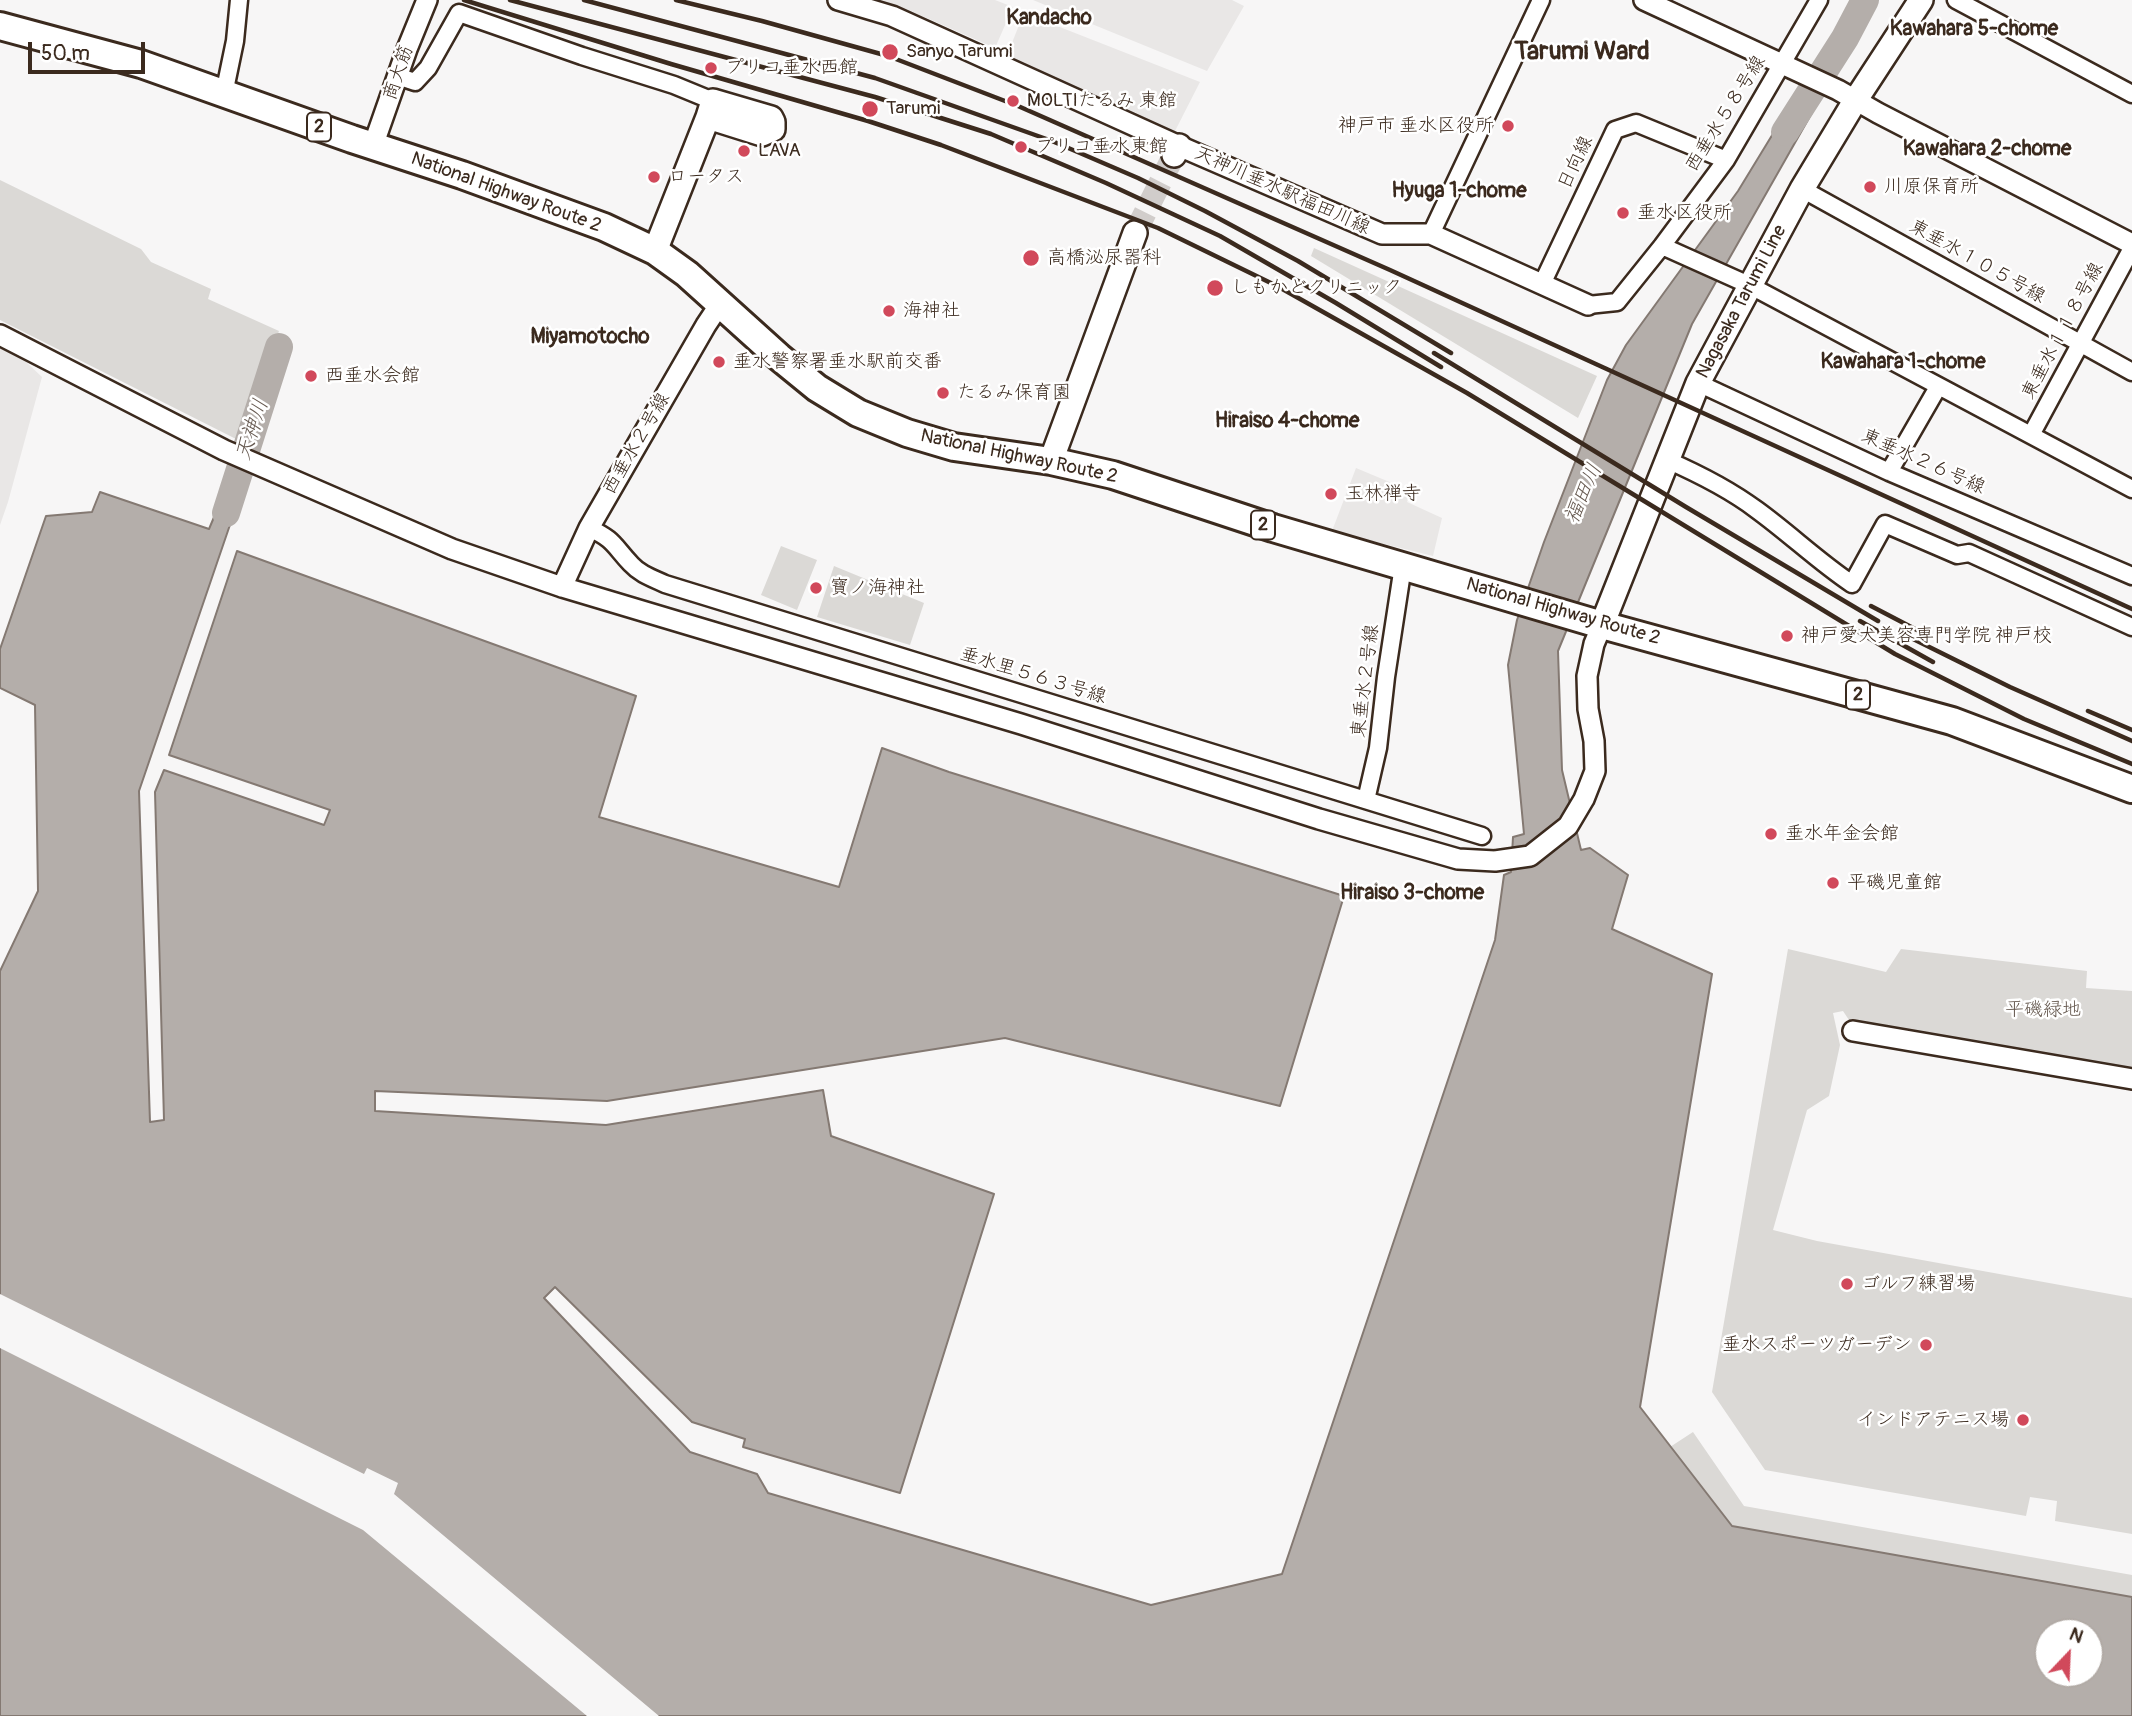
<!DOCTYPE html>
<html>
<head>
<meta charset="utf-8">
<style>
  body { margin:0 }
  #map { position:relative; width:2132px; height:1716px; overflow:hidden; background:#f7f6f6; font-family:Pangolin,sans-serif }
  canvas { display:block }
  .north { position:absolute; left:2034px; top:1618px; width:70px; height:70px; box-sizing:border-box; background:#fff; border:2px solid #b1aaa5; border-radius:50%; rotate:23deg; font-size:19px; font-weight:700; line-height:28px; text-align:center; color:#3b2a1e }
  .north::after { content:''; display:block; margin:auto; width:24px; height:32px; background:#d1495b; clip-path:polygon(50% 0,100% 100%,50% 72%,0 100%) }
  .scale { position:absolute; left:28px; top:42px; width:117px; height:32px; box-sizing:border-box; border:4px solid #3b2a1e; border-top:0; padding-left:9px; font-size:21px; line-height:24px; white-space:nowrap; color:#3b2a1e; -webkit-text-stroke:5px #fff; paint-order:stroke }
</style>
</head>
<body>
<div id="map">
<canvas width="2132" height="1716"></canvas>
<div class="north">N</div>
<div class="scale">50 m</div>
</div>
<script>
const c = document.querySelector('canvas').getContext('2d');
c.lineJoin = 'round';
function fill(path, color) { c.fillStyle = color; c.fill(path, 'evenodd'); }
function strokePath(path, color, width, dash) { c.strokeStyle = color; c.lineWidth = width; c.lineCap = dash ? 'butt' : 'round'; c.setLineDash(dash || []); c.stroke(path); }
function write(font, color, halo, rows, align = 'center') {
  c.font = font + ' Pangolin,"Klee One",sans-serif'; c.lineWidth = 5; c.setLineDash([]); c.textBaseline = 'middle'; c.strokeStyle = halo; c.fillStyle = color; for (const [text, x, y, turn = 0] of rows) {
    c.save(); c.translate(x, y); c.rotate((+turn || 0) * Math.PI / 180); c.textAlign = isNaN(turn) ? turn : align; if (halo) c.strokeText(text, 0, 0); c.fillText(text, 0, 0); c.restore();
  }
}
const built = new Path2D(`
  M 874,0 L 995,0 L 1013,7 L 995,48 L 927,18 Z
  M 1033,0 L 1232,0 L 1244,6 L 1207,71 Z
  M 1024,13 L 1200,82 L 1174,133 L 1007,55 Z
  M 0,348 L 24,360 L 42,377 L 8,502 L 0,525 Z
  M 1356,468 L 1411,491 L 1407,502 L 1442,518 L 1433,556 L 1332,531 Z`);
const green = new Path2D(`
  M 0,180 L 141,249 L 151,262 L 211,289 L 208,299 L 279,331 L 238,440 L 0,320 Z
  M 1314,248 L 1597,376 L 1578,418 L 1311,256 Z
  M 781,546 L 817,560 L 797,610 L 761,595 Z
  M 834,566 L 924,603 L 910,645 L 817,617 Z
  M 1788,949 L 1886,972 L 1901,949 L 2087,971 L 2086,988 L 2132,991 L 2132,1070 L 1849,1020 L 1843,1011 L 1833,1013 L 1840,1045 L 1829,1096 L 1807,1110 L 1773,1230 L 1817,1241 L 2132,1298 L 2132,1534 L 2055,1521 L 2057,1501 L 2030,1497 L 2026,1516 L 1765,1470 L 1712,1392 Z
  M 1693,1432 L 1744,1506 L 2132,1575 L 2132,1597 L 1732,1526 L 1670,1447 Z`);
const water = new Path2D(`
  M 1796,96 L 1817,104 L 1692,324 L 1558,651 L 1562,770 L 1581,850 L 1590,848 L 1628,875 L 1612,929 L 1712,974 L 1640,1407 L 1732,1526 L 2132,1597 L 2132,1716 L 0,1716 L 0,971 L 38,891 L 35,705 L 0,688 L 0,649 L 46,516 L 92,512 L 100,492 L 209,529 L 217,510 L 233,516 L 139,791 L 150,1122 L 164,1120 L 155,792 L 164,770 L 324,825 L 330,810 L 169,755 L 237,551 L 636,696 L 599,817 L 839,887 L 882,748 L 949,772 L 1344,896 L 1280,1106 L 1005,1038 L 607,1101 L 375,1091 L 375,1111 L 606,1125 L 823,1090 L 831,1136 L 994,1194 L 900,1493 L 743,1447 L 745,1439 L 692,1422 L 555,1287 L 544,1298 L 690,1452 L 757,1474 L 768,1493 L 1151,1605 L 1282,1574 L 1495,940 L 1504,875 L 1511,872 L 1513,837 L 1524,834 L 1508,665 L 1517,620 L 1544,542 L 1607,380 L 1626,345 L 1738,191 ZM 2048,1632 L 2090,1632 L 2090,1674 L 2048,1674 Z`);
const pier = new Path2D(`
  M 0,1294 L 364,1474 L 367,1468 L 398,1483 L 394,1494 L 659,1716 L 587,1716 L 363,1530 L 0,1348 Z`);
const river = new Path2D(`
  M 1785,132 L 1845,38 L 1865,0
  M 226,513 L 279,347`);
const secondaryTunnel = new Path2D(`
  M 1135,233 L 1174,155`);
const minor = new Path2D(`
  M 1956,0 L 2132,94
  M 397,76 L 415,82 L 428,68 L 459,13 L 582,56 L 674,85 L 713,101
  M 224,94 L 235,41 L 239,0
  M 1802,189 L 2132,372
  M 1431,234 L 1541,0
  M 1662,246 L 1749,285 L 2132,489
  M 1542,284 L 1615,130 L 1636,123 L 1726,160
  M 1588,305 L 1617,302 L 1662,246 L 1726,160 L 1819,0
  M 1698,383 L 1889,472 L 2132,576
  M 2031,435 L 2132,248
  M 1667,460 C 1699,474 1729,489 1757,510 C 1790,534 1819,562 1852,584 L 1885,524 L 1957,555 L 1969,553 L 2132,627
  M 1889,472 L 1938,387
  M 589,528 C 615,540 613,545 631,564 C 640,574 652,578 665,584 L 1482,836
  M 1366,800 L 1378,748 L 1386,677 L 1403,566`);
const tertiary = new Path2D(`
  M 838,0 L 892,16 L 1179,146 L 1382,234 L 1431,234 L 1588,305
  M 1644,0 L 1838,90 L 1878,113 L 2132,244
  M 373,146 L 407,49 L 427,0
  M 0,335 L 224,450 L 452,549 L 562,587 L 1021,724 L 1319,819 L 1458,859 L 1495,861 L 1530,856 L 1568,826 L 1584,799 L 1595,771 L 1594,741 L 1588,709 L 1587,676 L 1594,644 L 1602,625
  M 562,587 L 589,528 L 706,325 L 720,304
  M 1853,1031 L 2132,1079`);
const secondary = new Path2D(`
  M 1174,155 L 1179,146
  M 655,251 L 708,117 L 762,134 L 773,129 L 773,122 L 771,118 L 713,101 L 708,117
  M 1051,461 L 1135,233
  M 1602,625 L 1698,383 L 1802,189 L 1855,101 L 1921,0`);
const trunk = new Path2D(`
  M 0,26 L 141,64 L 352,139 L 462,175 L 604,227 L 655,251 L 687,274 L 779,357 L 817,388 L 858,413 L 907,433 L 954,447 L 1051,461 L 1113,475 L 1273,528 L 1602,625 L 1952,721 L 2132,789`);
const rail = new Path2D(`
  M 464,0 L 671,64 L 868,121 L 941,145 L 1158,228 L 1277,286 L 1467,393 L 1895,654 L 2024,719 L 2132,764
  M 510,0 L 875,97 L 991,134 L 1106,183 L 1220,236 L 1336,303 L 1441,367
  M 584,0 L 875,78 L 1052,141 L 1138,178 L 1205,211 L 1298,261 L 1451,353
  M 676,0 L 762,21 L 888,56 L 1018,106 L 1390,270 L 2132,609
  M 1434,353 L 1686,507 L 1878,621
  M 1871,606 L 1917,630
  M 1860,621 L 1933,662
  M 1899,632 L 2010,687 L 2132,741
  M 2088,711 L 2132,730`);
const markers = [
  [890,52,9,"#d1495b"],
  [711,68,7,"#d1495b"],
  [1013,101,7,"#d1495b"],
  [870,109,9,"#d1495b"],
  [1508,126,7,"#d1495b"],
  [1021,147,7,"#d1495b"],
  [744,151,7,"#d1495b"],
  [654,177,7,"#d1495b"],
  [1870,187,7,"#d1495b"],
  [1623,213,7,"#d1495b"],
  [1031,258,9,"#d1495b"],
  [1215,288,9,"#d1495b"],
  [889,311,7,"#d1495b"],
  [719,362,7,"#d1495b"],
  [311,376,7,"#d1495b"],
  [943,393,7,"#d1495b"],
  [1331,494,7,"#d1495b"],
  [816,588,7,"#d1495b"],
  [1787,636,7,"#d1495b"],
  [1771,834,7,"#d1495b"],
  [1833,883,7,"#d1495b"],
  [1847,1284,7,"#d1495b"],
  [1926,1345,7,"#d1495b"],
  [2023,1420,7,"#d1495b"]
];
const shields = [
  [319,127,24],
  [1263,525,24],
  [1858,695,24]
];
const shieldNames = [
  ["2",319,127],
  ["2",1263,525],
  ["2",1858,695]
];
const poiNames = [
  ["Sanyo Tarumi",906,52],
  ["プリコ垂水西館",725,68],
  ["MOLTIたるみ 東館",1027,101],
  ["Tarumi",886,109],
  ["神戸市 垂水区役所",1494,126,"right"],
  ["プリコ垂水東館",1035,147],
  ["LAVA",758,151],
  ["ロータス",668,177],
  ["川原保育所",1884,187],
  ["垂水区役所",1637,213],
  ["高橋泌尿器科",1047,258],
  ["しもかどクリニック",1231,288],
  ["海神社",903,311],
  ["垂水警察署垂水駅前交番",733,362],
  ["西垂水会館",325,376],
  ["たるみ保育園",957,393],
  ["玉林禅寺",1345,494],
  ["寶ノ海神社",830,588],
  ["神戸愛犬美容専門学院 神戸校",1801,636],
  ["垂水年金会館",1785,834],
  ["平磯児童館",1847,883],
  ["ゴルフ練習場",1861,1284],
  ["垂水スポーツガーデン",1912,1345,"right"],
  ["インドアテニス場",2009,1420,"right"]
];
const streetNames = [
  ["商大筋",399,73,-71],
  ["西垂水５８号線",1726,114,-58],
  ["日向線",1576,163,-65],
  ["天神川垂水駅福田川線",1282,191,24],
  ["National Highway Route 2",506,193,20],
  ["東垂水１０５号線",1977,262,29],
  ["Nagasaka Tarumi Line",1742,302,-62],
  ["東垂水１１８号線",2063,331,-62],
  ["西垂水２号線",637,444,-60],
  ["National Highway Route 2",1019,457,12],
  ["東垂水２６号線",1923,462,24],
  ["National Highway Route 2",1563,612,16],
  ["垂水里５６３号線",1033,676,17],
  ["東垂水２号線",1366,681,-83]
];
const parkNames = [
  ["平磯緑地",2043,1010]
];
const neighbourhoodNames = [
  ["Kandacho",1049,19],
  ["Kawahara 5-chome",1974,30],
  ["Kawahara 2-chome",1987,150],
  ["Hyuga 1-chome",1459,192],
  ["Miyamotocho",590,338],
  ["Kawahara 1-chome",1903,363],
  ["Hiraiso 4-chome",1287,422],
  ["Hiraiso 3-chome",1412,894]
];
const waterNames = [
  ["天神川",253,430,-72],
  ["福田川",1584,494,-66]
];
const districtNames = [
  ["Tarumi Ward",1582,52]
];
fill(built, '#e9e7e6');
fill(green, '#dbd9d6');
fill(water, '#b4aeaa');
strokePath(water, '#847972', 2);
fill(pier, '#f7f6f6');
strokePath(river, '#b4aeaa', 28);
strokePath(secondaryTunnel, '#d1cdcb', 23, [23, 11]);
strokePath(minor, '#3b2a1e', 21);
strokePath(tertiary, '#3b2a1e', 24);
strokePath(secondary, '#3b2a1e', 28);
strokePath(trunk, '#3b2a1e', 32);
strokePath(minor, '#fff', 16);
strokePath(tertiary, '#fff', 19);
strokePath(secondary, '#fff', 23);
strokePath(trunk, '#fff', 26);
strokePath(rail, '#3b2a1e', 4.5);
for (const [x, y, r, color] of markers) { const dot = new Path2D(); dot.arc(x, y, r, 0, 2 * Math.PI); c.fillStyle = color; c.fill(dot); strokePath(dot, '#fff', 2.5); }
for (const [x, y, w] of shields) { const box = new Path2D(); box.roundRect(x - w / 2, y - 14.5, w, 29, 5); c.fillStyle = '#fff'; c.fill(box); strokePath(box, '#3b2a1e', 2); }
write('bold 18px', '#3b2a1e', null, shieldNames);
write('19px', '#3b2a1e', '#fff', poiNames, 'left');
write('19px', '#3b2a1e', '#fff', streetNames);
write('19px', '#63564c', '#fff', parkNames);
write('bold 21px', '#3b2a1e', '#fff', neighbourhoodNames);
write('italic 21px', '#65584f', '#fff', waterNames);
write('bold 26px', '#3b2a1e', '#fff', districtNames);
</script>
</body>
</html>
